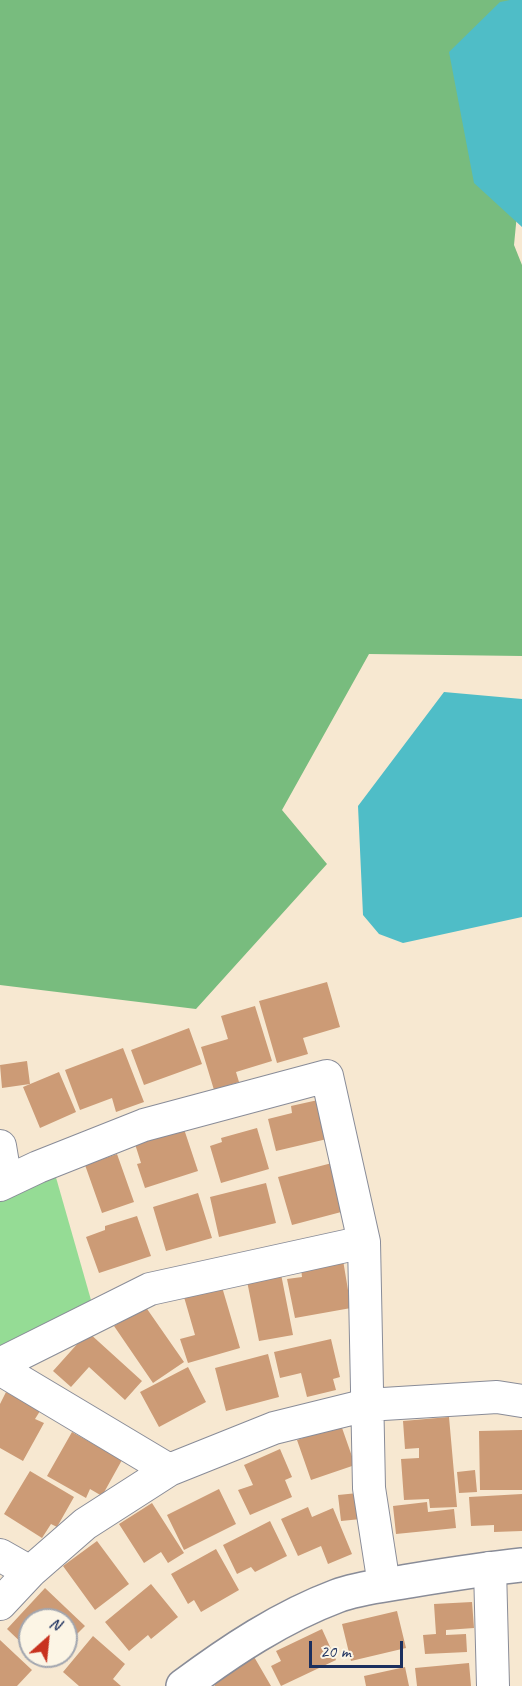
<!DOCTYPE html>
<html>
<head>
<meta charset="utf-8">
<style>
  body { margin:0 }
  #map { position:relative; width:522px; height:1686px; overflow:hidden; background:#f7e8d1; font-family:Caveat,sans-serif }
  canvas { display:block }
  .north { position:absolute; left:18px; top:1608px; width:60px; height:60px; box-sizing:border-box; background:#fcf5e5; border:2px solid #a2a6af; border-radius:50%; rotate:27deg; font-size:16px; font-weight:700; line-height:24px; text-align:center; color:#1b2f5e }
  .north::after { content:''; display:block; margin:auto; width:21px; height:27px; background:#c8321e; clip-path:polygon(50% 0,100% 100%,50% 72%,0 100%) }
  .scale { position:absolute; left:309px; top:1641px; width:94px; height:27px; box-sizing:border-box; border:3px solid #1b2f5e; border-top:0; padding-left:8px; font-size:18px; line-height:21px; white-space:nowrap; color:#1b2f5e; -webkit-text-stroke:4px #fcf5e5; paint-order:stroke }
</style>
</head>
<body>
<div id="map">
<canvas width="522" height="1686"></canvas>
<div class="north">N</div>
<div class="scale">20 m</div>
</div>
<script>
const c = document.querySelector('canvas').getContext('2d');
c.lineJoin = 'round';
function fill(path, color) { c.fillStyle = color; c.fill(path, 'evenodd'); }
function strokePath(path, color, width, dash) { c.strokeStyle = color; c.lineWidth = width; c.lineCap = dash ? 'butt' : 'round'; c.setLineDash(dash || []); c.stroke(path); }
const green = new Path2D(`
  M 55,1174 L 93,1307 L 0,1352 L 0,1201 Z`);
const forest = new Path2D(`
  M 0,0 L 522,0 L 522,162 L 514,245 L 522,265 L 522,656 L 369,654 L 282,810 L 327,864 L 196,1009 L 0,985 Z`);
const water = new Path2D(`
  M 510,0 L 522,0 L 522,227 L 474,183 L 449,52 L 500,2 Z
  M 444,692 L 522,699 L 522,917 L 403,943 L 379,934 L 363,915 L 358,806 Z`);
const building = new Path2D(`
  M 327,982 L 340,1027 L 303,1038 L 308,1054 L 277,1063 L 259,1001 Z
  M 255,1006 L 272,1061 L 236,1072 L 239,1082 L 214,1090 L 201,1047 L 228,1039 L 221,1016 Z
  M 189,1028 L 202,1064 L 144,1085 L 131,1050 Z
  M 123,1048 L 144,1102 L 116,1112 L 112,1098 L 80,1110 L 65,1070 Z
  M 27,1061 L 30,1084 L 2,1088 L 0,1065 Z
  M 59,1072 L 76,1112 L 40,1128 L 23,1087 Z
  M 318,1100 L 327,1139 L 276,1151 L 268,1119 L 292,1113 L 291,1106 Z
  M 257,1128 L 269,1169 L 221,1183 L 210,1146 L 222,1142 L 221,1138 Z
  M 184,1129 L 198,1171 L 145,1188 L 137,1164 L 141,1163 L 135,1144 Z
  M 117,1154 L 134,1202 L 102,1213 L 85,1165 Z
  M 332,1163 L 345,1211 L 292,1225 L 278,1177 Z
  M 266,1183 L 276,1223 L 219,1237 L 210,1197 Z
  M 198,1193 L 212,1238 L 166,1251 L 153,1207 Z
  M 137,1216 L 151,1256 L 99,1273 L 86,1237 L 105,1230 L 105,1226 Z
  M 343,1260 L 351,1308 L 295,1318 L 287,1279 L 302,1277 L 301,1268 Z
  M 281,1274 L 293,1335 L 259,1341 L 247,1281 Z
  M 222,1287 L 240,1348 L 188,1363 L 180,1339 L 195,1335 L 184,1297 Z
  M 145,1306 L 184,1362 L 153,1383 L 114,1326 Z
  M 88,1332 L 142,1381 L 125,1400 L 89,1367 L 71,1387 L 53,1371 Z
  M 331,1339 L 340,1377 L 333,1379 L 336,1390 L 307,1397 L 301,1373 L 280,1378 L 274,1352 Z
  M 268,1354 L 279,1397 L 226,1411 L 215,1368 Z
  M 188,1367 L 206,1402 L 159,1427 L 140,1392 Z
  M 6,1392 L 40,1411 L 35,1419 L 44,1423 L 23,1461 L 0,1448 L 0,1404 Z
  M 449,1417 L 457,1507 L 430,1508 L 429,1499 L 404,1500 L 401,1459 L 419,1458 L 419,1448 L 405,1449 L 403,1421 Z
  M 341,1425 L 355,1465 L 311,1480 L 297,1440 Z
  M 522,1430 L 522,1490 L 480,1490 L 479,1431 Z
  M 72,1432 L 122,1460 L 102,1496 L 90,1489 L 86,1498 L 47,1476 Z
  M 280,1449 L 292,1477 L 285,1480 L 292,1497 L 250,1515 L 238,1490 L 253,1485 L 244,1465 Z
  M 475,1470 L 477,1492 L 459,1493 L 457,1472 Z
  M 30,1471 L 74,1497 L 57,1527 L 51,1524 L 42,1538 L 4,1514 Z
  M 219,1489 L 236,1524 L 184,1550 L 167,1515 Z
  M 358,1493 L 361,1519 L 341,1521 L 338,1495 Z
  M 522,1494 L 522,1531 L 494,1532 L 494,1525 L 471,1526 L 469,1497 Z
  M 427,1502 L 428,1512 L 454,1509 L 456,1528 L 396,1534 L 393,1506 Z
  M 152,1503 L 184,1553 L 168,1563 L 161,1552 L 144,1563 L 119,1524 Z
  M 308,1507 L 312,1517 L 333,1508 L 352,1554 L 328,1564 L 321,1546 L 298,1556 L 281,1519 Z
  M 270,1521 L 287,1556 L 255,1572 L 251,1567 L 237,1574 L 223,1545 Z
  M 97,1541 L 129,1584 L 95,1610 L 63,1566 Z
  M 216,1549 L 239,1590 L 201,1612 L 194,1600 L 188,1604 L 171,1574 Z
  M 151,1584 L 178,1617 L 151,1639 L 148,1635 L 129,1651 L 105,1622 Z
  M 45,1588 L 85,1626 L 66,1645 L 66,1620 L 30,1620 L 30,1651 L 7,1629 Z
  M 472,1602 L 474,1628 L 446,1630 L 446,1635 L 466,1634 L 467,1652 L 425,1654 L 423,1635 L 436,1634 L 434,1604 Z
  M 397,1611 L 406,1648 L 351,1661 L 342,1624 Z
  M 322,1629 L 336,1660 L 281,1686 L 271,1666 L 281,1661 L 276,1651 Z
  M 93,1636 L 125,1664 L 113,1679 L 121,1686 L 79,1686 L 63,1672 Z
  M 0,1640 L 32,1670 L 17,1686 L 0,1686 Z
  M 253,1655 L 271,1686 L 215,1686 L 211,1680 Z
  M 35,1656 L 56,1656 L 46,1666 Z
  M 469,1663 L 471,1686 L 417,1686 L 415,1668 Z
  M 405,1667 L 409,1686 L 366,1686 L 364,1676 Z`);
const minor = new Path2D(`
  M 0,1146 L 6,1182
  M 0,1185 L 38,1167 L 144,1125 L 327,1076 L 364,1242
  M 0,1364 L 150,1289 L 364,1242 L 369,1488 L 384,1585
  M 0,1369 L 169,1470
  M 0,1555 L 30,1572
  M 490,1568 L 493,1686
  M 0,1604 L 30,1572 L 85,1524 L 169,1470 L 274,1428 L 367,1405 L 497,1397 L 522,1401`);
const tertiary = new Path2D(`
  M 183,1686 C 230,1651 281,1617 337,1596 C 357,1588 387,1585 409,1581 C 446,1575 484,1569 522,1565`);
fill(green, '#95dc95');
fill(forest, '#78bc7e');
fill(water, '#4fbdc7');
fill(building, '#cc9b76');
strokePath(minor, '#898c98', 34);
strokePath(tertiary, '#898c98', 36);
strokePath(minor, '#fff', 32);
strokePath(tertiary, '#fff', 33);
</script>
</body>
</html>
